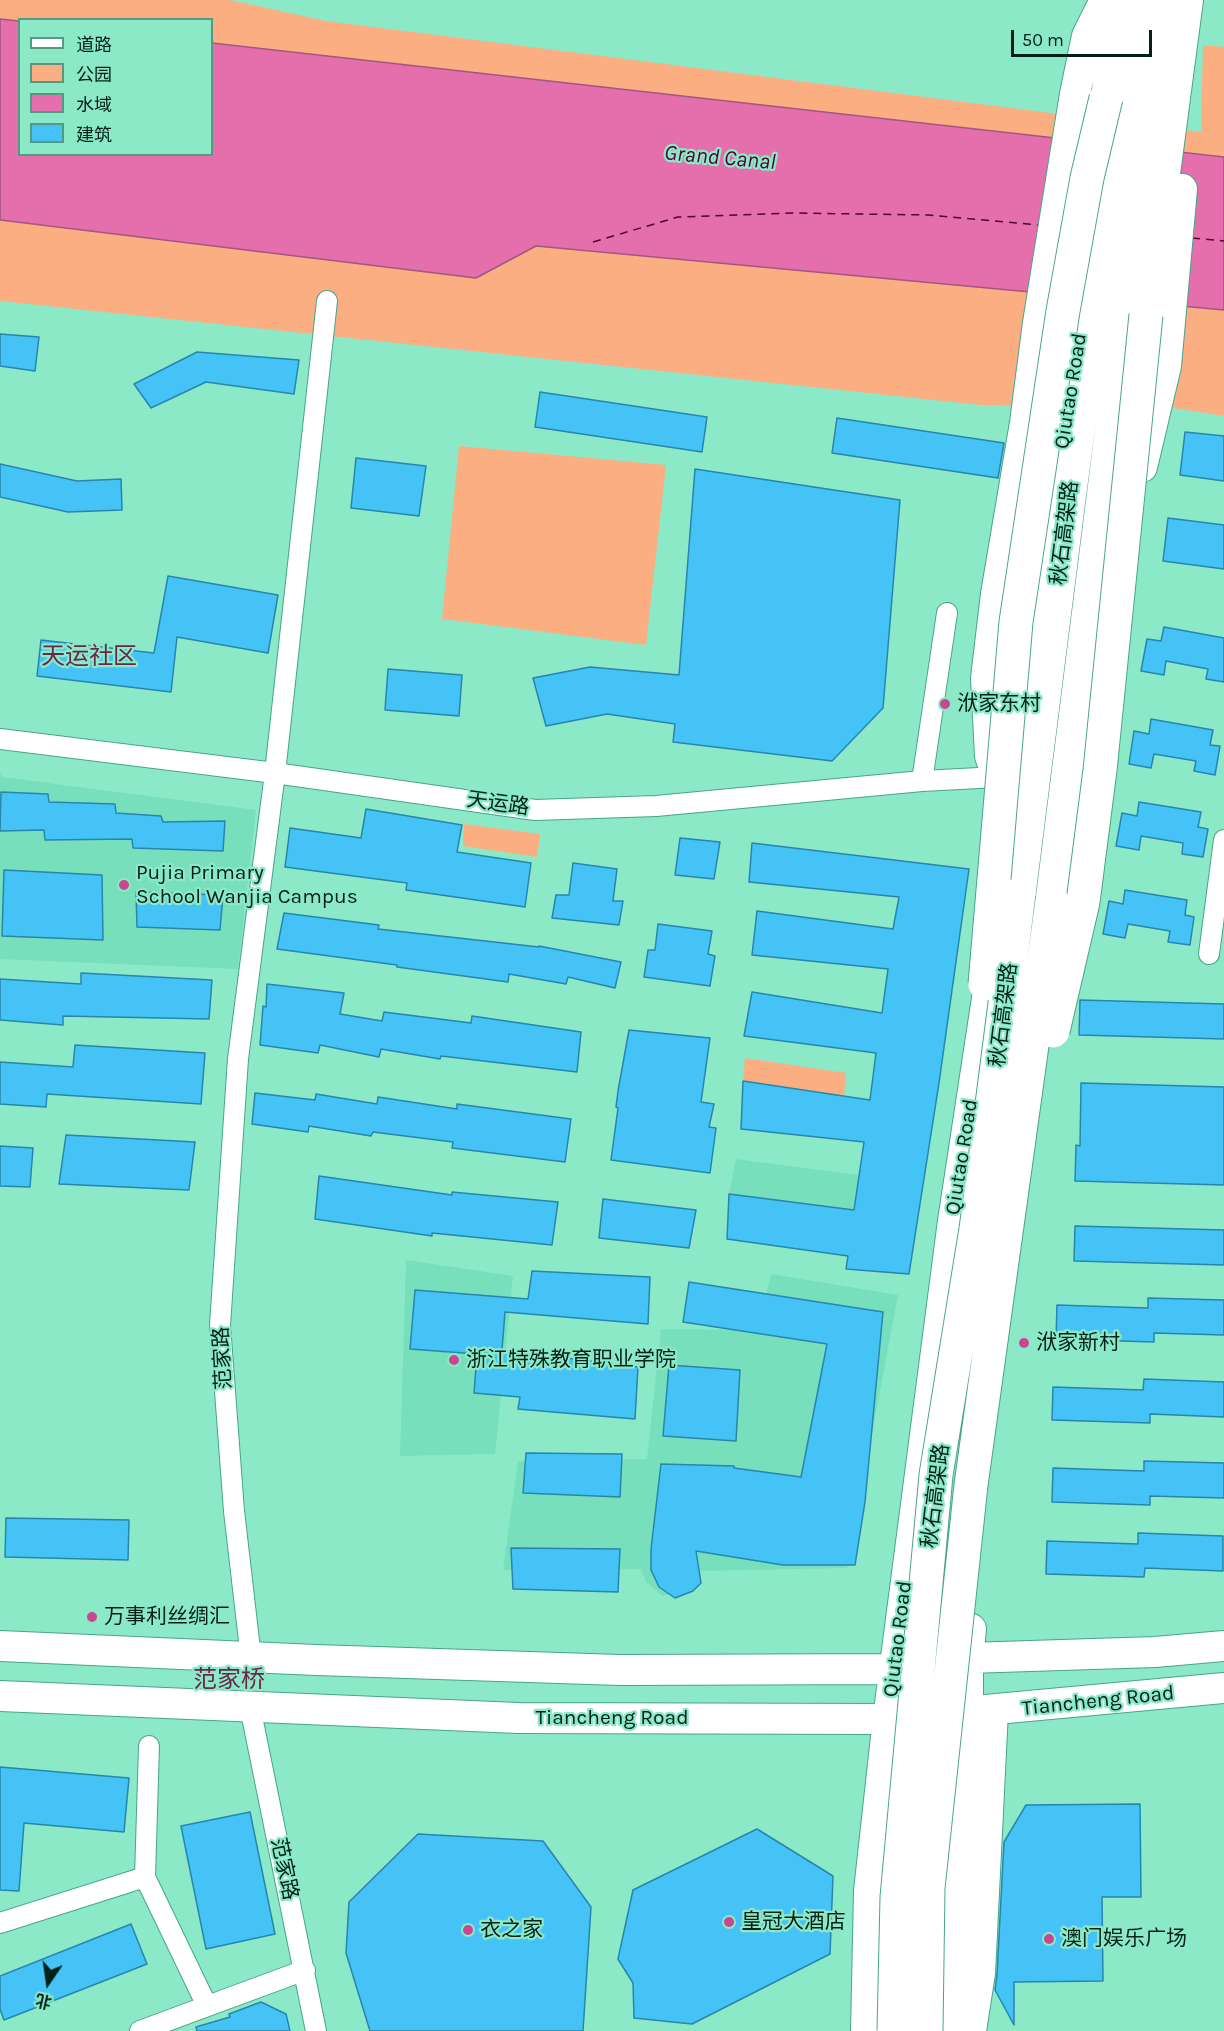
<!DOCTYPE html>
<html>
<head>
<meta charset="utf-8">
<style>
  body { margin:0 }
  #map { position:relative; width:1224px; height:2031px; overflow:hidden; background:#8be9c8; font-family:Karla,"Noto Sans SC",sans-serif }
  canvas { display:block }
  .legend { position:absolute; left:18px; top:18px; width:195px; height:138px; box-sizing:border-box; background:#8be9c8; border:2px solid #559982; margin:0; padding:8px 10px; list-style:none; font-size:18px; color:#032118 }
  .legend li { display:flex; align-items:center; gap:12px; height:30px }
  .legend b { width:30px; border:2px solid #559982 }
  .north { position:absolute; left:18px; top:1953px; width:60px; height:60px; -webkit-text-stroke:4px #8be9c8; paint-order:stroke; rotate:193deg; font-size:16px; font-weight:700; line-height:24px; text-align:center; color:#032118 }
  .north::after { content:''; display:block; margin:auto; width:21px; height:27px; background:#032118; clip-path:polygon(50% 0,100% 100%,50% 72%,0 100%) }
  .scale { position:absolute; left:1011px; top:30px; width:141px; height:27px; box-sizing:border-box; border:3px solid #032118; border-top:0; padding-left:8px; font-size:18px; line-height:21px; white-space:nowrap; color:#032118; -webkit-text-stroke:4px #8be9c8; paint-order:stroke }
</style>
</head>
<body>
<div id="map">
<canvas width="1224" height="2031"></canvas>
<ul class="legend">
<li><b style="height:8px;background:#fff"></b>道路</li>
<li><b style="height:16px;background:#fcae83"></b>公园</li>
<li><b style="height:16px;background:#e56ead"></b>水域</li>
<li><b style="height:16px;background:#45c3f7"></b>建筑</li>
</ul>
<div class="north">北</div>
<div class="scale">50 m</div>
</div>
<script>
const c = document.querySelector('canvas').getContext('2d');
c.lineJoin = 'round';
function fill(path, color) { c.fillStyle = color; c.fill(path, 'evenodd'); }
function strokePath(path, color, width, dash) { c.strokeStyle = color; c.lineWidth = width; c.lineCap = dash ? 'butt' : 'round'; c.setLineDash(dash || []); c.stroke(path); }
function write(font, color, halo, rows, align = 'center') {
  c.font = font + ' Karla,"Noto Sans SC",sans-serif'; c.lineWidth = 4.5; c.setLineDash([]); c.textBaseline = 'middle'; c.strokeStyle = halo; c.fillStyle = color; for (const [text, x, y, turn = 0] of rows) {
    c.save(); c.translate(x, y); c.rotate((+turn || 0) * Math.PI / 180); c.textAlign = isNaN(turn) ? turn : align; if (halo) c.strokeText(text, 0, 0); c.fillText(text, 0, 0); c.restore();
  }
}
const built = new Path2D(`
  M 0,772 L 2,777 L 256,810 L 238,969 L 0,959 Z
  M 736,1159 L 859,1175 L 854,1210 L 729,1194 Z
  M 406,1260 L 513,1276 L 495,1454 L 400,1456 Z
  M 771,1274 L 898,1295 L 847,1568 L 699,1571 L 687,1590 L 662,1596 L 646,1582 L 641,1569 L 503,1570 L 518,1461 L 647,1459 L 661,1329 L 758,1330 Z`);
const green = new Path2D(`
  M 0,0 L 230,0 L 326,21 L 1201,132 L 1203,45 L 1224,47 L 1224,416 L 1168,407 L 981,405 L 0,301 ZM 20,20 L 212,20 L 212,154 L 20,154 Z
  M 459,446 L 666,465 L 646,645 L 442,619 Z
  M 464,824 L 540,834 L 537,857 L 463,846 Z
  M 745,1058 L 846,1073 L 844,1096 L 743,1081 Z`);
const water = new Path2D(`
  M 0,19 L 19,21 L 20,154 L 212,154 L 212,43 L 1224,157 L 1224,310 L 536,246 L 476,278 L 0,220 Z`);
const ferry = new Path2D(`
  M 1192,238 L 1224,241
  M 593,242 L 678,217 L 791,213 L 929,215 L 1038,225`);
const building = new Path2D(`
  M 0,334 L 39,337 L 35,371 L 0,366 Z
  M 197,352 L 299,360 L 294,394 L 206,382 L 151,408 L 134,384 Z
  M 540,392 L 707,417 L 702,452 L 535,427 Z
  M 837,418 L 1004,443 L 998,478 L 832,453 Z
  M 1185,432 L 1224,436 L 1224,481 L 1180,475 Z
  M 356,458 L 426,466 L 419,516 L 351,508 Z
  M 0,464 L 77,481 L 121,479 L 122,510 L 68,512 L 0,497 Z
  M 695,469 L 900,500 L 883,708 L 832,761 L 673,742 L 675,724 L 607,714 L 546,726 L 533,678 L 590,667 L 679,675 Z
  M 1168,518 L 1224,525 L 1224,569 L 1163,561 Z
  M 168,576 L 278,595 L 268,653 L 177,637 L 171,692 L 37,676 L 41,640 L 154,653 Z
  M 1164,627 L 1224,638 L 1224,682 L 1206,679 L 1208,669 L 1166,661 L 1164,675 L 1141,671 L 1147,639 L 1161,641 Z
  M 388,669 L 462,675 L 459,716 L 385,710 Z
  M 1151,719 L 1213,730 L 1210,745 L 1220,746 L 1215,775 L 1194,771 L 1196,761 L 1154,754 L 1151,768 L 1129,764 L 1134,731 L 1149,734 Z
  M 1,792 L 48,794 L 49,802 L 115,804 L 116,813 L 161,816 L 163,822 L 225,821 L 223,851 L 133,848 L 132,839 L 45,840 L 44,830 L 0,831 Z
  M 1139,802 L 1201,812 L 1198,827 L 1208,829 L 1203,857 L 1182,854 L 1183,843 L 1141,836 L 1139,850 L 1116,846 L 1122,813 L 1137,816 Z
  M 366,809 L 462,825 L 457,852 L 531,863 L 525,907 L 406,890 L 407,883 L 285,867 L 290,828 L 361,838 Z
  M 680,838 L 720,842 L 714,879 L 675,875 Z
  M 752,843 L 969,869 L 939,1083 L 909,1274 L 846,1269 L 848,1256 L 727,1239 L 729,1194 L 854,1210 L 864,1142 L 741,1129 L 743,1081 L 870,1100 L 876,1053 L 744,1036 L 752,992 L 882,1013 L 888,969 L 752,955 L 757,911 L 893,929 L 899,897 L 749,882 Z
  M 573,863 L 617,869 L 613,901 L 623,901 L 619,925 L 552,918 L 556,895 L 569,895 Z
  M 4,870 L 102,875 L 103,940 L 2,936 Z
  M 1125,890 L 1187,900 L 1185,915 L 1194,917 L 1190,945 L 1168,942 L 1170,931 L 1128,924 L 1125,938 L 1103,934 L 1109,901 L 1123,904 Z
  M 136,892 L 223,895 L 220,930 L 137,927 Z
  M 284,913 L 379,925 L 378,929 L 539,947 L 539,946 L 621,962 L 615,988 L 568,977 L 566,984 L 509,974 L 508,982 L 397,967 L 397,965 L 277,949 Z
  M 658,924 L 712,931 L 708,954 L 715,956 L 710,986 L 644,977 L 648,950 L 655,950 Z
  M 81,973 L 212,980 L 209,1019 L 63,1016 L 63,1025 L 0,1020 L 0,979 L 81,984 Z
  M 267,984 L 344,993 L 340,1014 L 382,1021 L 384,1012 L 471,1023 L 472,1016 L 581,1032 L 577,1072 L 441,1056 L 440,1059 L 381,1049 L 379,1057 L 320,1045 L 318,1053 L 260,1045 L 263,1006 L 266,1007 Z
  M 1080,1000 L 1224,1004 L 1224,1039 L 1079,1035 Z
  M 629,1030 L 710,1038 L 701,1102 L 714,1104 L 709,1127 L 716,1128 L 710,1173 L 611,1160 L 618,1108 L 616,1107 L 618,1091 Z
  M 75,1045 L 205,1053 L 201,1104 L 47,1094 L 46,1107 L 0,1104 L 0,1062 L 73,1067 Z
  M 1081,1083 L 1224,1087 L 1224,1185 L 1075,1181 L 1076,1145 L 1080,1146 Z
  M 255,1093 L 315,1100 L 316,1094 L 377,1104 L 378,1097 L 457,1109 L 457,1104 L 571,1119 L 565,1162 L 452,1148 L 453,1142 L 373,1132 L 371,1136 L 309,1126 L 308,1132 L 252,1124 Z
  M 66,1135 L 195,1142 L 189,1190 L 59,1184 Z
  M 0,1146 L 33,1148 L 30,1187 L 0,1186 Z
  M 319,1176 L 452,1195 L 452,1192 L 558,1202 L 552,1245 L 432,1233 L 432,1236 L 315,1219 Z
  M 603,1199 L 696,1210 L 689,1248 L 599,1238 Z
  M 1075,1226 L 1224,1230 L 1224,1265 L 1074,1261 Z
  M 532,1271 L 650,1277 L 648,1324 L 505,1312 L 502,1350 L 638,1367 L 635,1419 L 518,1409 L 520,1397 L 474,1393 L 477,1354 L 410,1349 L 415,1290 L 528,1299 Z
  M 689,1282 L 883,1312 L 865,1502 L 855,1565 L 783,1565 L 696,1551 L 701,1583 L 693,1591 L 675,1598 L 659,1587 L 651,1570 L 651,1549 L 661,1464 L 734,1466 L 734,1468 L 801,1477 L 827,1344 L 683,1322 Z
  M 1148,1298 L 1224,1300 L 1224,1335 L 1154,1333 L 1154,1342 L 1056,1339 L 1057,1305 L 1148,1308 Z
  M 669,1365 L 740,1370 L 736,1441 L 663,1436 Z
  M 1144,1379 L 1224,1382 L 1224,1417 L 1150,1414 L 1150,1423 L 1052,1420 L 1053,1387 L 1143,1390 Z
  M 526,1453 L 622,1454 L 620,1497 L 523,1493 Z
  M 1144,1461 L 1224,1463 L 1224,1498 L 1150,1496 L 1150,1505 L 1052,1502 L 1053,1468 L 1144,1471 Z
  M 6,1518 L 129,1520 L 128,1560 L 5,1557 Z
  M 1138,1533 L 1223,1536 L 1223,1571 L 1145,1568 L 1144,1577 L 1046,1574 L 1047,1541 L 1138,1544 Z
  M 511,1548 L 620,1549 L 618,1592 L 513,1589 Z
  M 0,1767 L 129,1778 L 124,1832 L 24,1823 L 19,1891 L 0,1890 Z
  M 1140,1804 L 1141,1897 L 1102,1897 L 1103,1981 L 1014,1982 L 1014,2025 L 995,1990 L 997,1974 L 1004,1842 L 1026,1805 Z
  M 250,1812 L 275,1934 L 206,1949 L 181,1826 Z
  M 757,1829 L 833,1876 L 830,1954 L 692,2024 L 634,2018 L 633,1983 L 618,1959 L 633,1890 Z
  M 418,1834 L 543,1841 L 591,1907 L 583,2031 L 370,2031 L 346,1953 L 349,1902 Z
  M 131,1924 L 147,1964 L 4,2020 L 0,2009 L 0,1976 Z
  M 261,2002 L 286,2014 L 290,2031 L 197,2031 L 196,2027 L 230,2017 L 229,2014 Z`);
const minor = new Path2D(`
  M 0,739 L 275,773 L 535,810 L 656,806 L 922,781 L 998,777
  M 922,781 L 947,613
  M 1209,954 L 1224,840
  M 251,1658 L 234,1511 L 220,1325 L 238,1059 L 275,773 L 327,301
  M 250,1707 L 316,2031
  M 149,1746 L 145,1877 L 207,2006
  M 0,1923 L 145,1877
  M 140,2031 L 305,1970`);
const primary = new Path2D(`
  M 1104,121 L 1116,0
  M 1143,339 L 1188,0
  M 1142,467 L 1166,366 L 1182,189
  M 1025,697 L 1034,615 L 1056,481
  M 998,778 L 990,756 L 986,678 L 996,594 L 1025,423 L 1038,323 L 1075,94 L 1087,36 L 1105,0
  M 0,1646 L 316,1660 L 620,1670 L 894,1669 L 968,1658 L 1155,1652 L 1224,1646
  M 0,1696 L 518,1718 L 888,1719 L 1224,1688
  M 866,2031 L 869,1891 L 888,1719 L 953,1221 L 993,959
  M 952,2031 L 954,1890 L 968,1713 L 968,1658 L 971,1629
  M 971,2031 L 980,1973 L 993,1711`);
const trunk = new Path2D(`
  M 1019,894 L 1069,499 L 1136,0
  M 1052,901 L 1166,0`);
const trunkBridge = new Path2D(`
  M 985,984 L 1016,622 L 1063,311 L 1087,178 L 1106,98
  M 1053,1031 L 1083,902 L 1100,770 L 1146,315
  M 894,2031 L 897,1897 L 936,1475 L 976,1229 L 1019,894
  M 926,2031 L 928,1888 L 971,1485 L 1052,901`);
const markers = [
  [945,704,6,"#c94790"],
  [124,885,6,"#c94790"],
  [1024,1343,6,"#c94790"],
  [454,1360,6,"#c94790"],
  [92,1617,6,"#c94790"],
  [729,1922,6,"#c94790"],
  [468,1930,6,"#c94790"],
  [1049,1939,6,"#c94790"]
];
const streetNames = [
  ["Qiutao Road",1071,391,-81],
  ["秋石高架路",1065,533,-83],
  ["天运路",498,804,8],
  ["秋石高架路",1004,1015,-83],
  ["Qiutao Road",962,1157,-81],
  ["范家路",223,1358,-93],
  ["秋石高架路",936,1496,-83],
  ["Qiutao Road",898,1639,-83],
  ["Tiancheng Road",1098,1701,-6],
  ["Tiancheng Road",612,1718],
  ["范家路",284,1869,78]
];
const poiNames = [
  ["洑家东村",957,704],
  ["Pujia Primary",136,873],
  ["School Wanjia Campus",136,897],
  ["洑家新村",1036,1343],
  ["浙江特殊教育职业学院",466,1360],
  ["万事利丝绸汇",104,1617],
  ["皇冠大酒店",741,1922],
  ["衣之家",480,1930],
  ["澳门娱乐广场",1061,1939]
];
const waterNames = [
  ["Grand Canal",720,158,5]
];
const quarterNames = [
  ["天运社区",89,657],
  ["范家桥",229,1680]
];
fill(built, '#77dfbc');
fill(green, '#fcae83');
fill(water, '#e56ead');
strokePath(water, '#a15780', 1.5);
strokePath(ferry, '#500333', 1.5, [8, 6]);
fill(building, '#45c3f7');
strokePath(building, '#2786ac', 1.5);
strokePath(minor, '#46a687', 22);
strokePath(primary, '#46a687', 32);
strokePath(trunk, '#46a687', 35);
strokePath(minor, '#fff', 20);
strokePath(primary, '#fff', 30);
strokePath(trunk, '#fff', 33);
strokePath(trunkBridge, '#46a687', 35, []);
strokePath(trunkBridge, '#fff', 33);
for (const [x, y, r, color] of markers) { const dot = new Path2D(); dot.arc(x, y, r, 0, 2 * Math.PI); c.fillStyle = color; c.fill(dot); strokePath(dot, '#8be9c8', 2); }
write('21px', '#032118', '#8be9c8', streetNames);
write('21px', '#032118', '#8be9c8', poiNames, 'left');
write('italic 22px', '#500333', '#8be9c8', waterNames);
write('24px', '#67284a', '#8be9c8', quarterNames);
</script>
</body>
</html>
